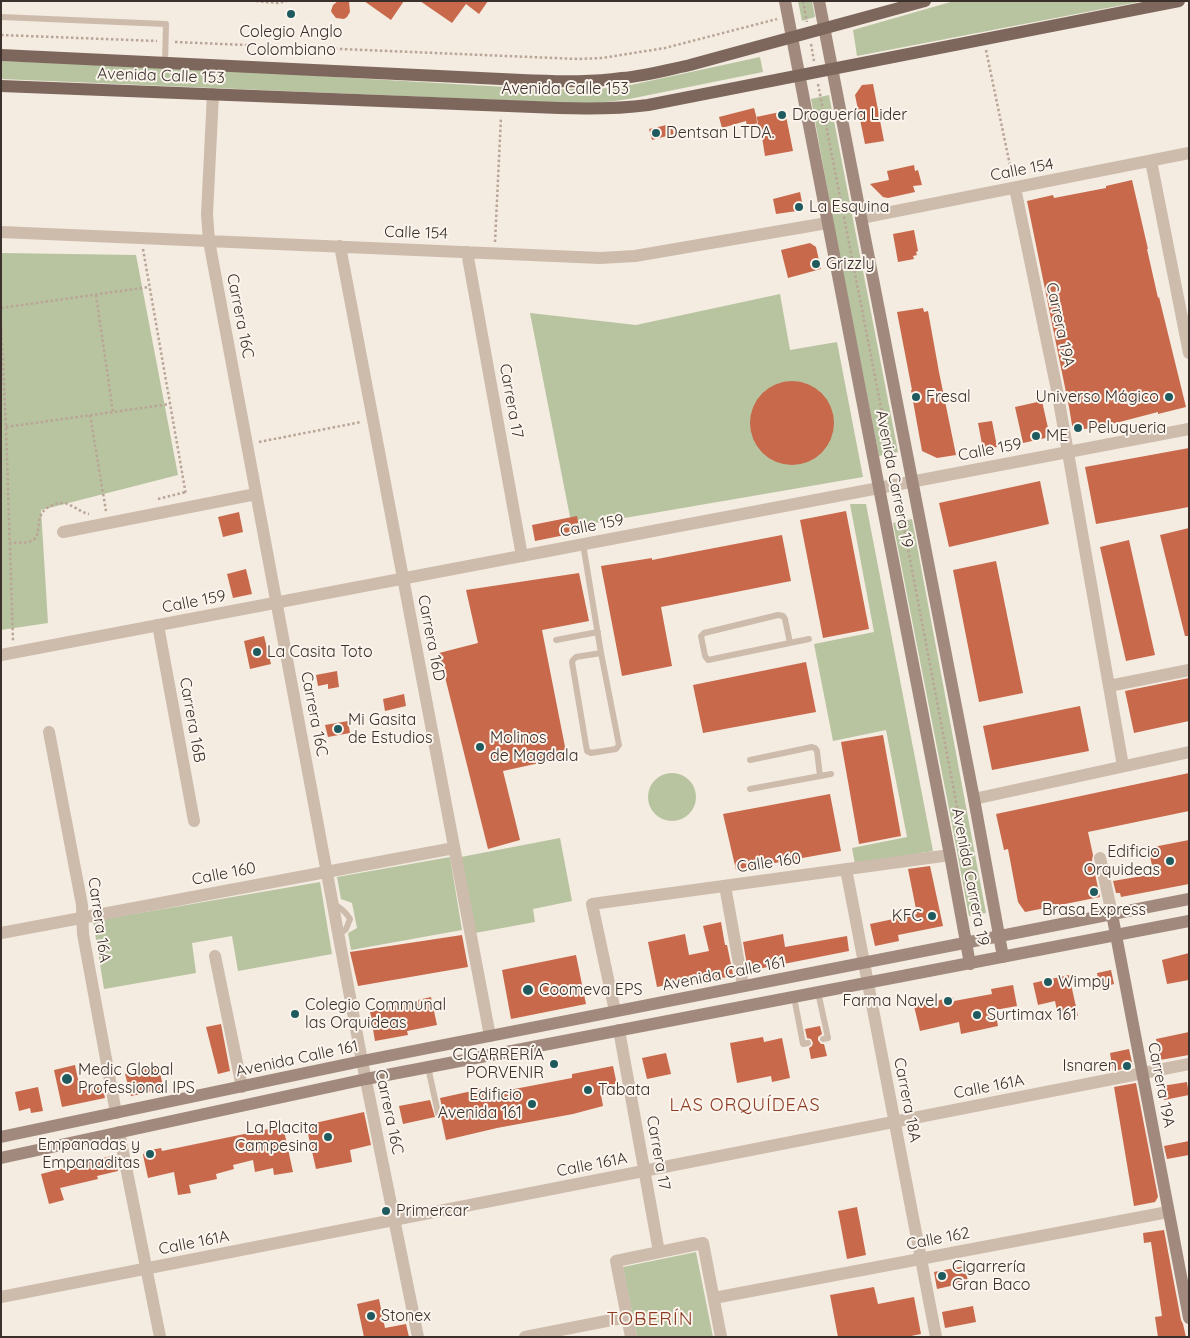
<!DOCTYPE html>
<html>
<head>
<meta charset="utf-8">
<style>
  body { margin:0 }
  #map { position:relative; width:1190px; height:1338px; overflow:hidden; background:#f4ebe1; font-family:Quicksand,sans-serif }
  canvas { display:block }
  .frame { position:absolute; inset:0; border:2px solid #3b302b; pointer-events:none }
</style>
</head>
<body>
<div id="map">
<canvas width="1190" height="1338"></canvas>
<div class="frame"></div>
</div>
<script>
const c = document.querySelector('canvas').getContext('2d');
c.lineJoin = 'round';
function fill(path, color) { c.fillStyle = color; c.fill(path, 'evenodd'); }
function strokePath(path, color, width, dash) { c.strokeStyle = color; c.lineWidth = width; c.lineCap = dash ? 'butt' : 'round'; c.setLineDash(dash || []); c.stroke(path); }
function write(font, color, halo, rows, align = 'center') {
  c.font = font + ' Quicksand,sans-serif'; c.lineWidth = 4; c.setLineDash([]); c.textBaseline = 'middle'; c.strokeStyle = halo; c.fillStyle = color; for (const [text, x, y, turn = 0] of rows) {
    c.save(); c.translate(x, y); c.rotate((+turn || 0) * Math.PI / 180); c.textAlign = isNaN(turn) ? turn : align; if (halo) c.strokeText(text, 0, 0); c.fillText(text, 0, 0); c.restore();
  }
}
const green = new Path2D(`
  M 798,1 L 812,1 L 815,17 L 802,21 Z
  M 954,1 L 1144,1 L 857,56 L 853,30 Z
  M 760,57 L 763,72 L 629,99 L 599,103 L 569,103 L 1,79 L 1,61 L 200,69 L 540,89 L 596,89 L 626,86 Z
  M 829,95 L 898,452 L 879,456 L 838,248 L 811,99 Z
  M 1,253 L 136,255 L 178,475 L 41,510 L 48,623 L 1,630 Z
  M 780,294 L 790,350 L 837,342 L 863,477 L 572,527 L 530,313 L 636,325 Z
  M 850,504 L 866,504 L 933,851 L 855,864 L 852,848 L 907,837 L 886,730 L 833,741 L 814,644 L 874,632 Z
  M 912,519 L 986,913 L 969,916 L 951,819 L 893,523 Z
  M648 797a24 24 0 1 1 48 0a24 24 0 1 1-48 0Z
  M 560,838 L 572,901 L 533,909 L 535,922 L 475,933 L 461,857 Z
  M 450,857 L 462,930 L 351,950 L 348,933 L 357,928 L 352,903 L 341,899 L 337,877 Z
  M 320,882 L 332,954 L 238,971 L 232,936 L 192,943 L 196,973 L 104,989 L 93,921 Z
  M 696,1252 L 713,1337 L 637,1337 L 623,1267 Z`);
const building = new Path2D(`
  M 338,1 L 349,1 L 350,12 L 347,17 L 344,19 L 336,18 L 332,13 L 331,11 L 333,5 Z
  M 364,1 L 404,1 L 391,20 Z
  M 420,1 L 488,1 L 479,14 L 466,4 L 452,23 Z
  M 873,84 L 884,141 L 865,144 L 855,95 L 862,85 Z
  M 754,108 L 758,123 L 747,126 L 746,121 L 722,128 L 719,117 Z
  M 785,111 L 793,151 L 765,156 L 761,131 L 759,131 L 756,117 Z
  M 671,124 L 674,134 L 652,140 L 649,129 Z
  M 914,165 L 915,171 L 918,170 L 922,185 L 913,186 L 915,192 L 888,198 L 883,197 L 870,184 L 889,180 L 887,171 Z
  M 1132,180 L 1148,249 L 1147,249 L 1158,298 L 1159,297 L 1186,407 L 1158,414 L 1158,412 L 1108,425 L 1073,431 L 1069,407 L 1027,201 L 1053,195 L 1054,198 L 1106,188 L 1106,186 Z
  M 800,192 L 803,207 L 797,211 L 776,214 L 773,199 Z
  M 914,230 L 918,251 L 916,252 L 917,255 L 913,256 L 914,259 L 898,262 L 893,234 Z
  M 810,243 L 816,247 L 821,269 L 788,278 L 781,250 Z
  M 923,308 L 924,312 L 928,311 L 939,372 L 956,455 L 937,458 L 922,451 L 911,390 L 912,390 L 897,312 Z
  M750 423a42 42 0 1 1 84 0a42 42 0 1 1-84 0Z
  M 1042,401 L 1050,437 L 1023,443 L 1015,407 Z
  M 992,421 L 997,447 L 983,449 L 978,423 Z
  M 1189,448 L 1189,507 L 1096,524 L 1085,467 Z
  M 1040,481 L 1049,524 L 949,547 L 939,503 Z
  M 846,511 L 869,629 L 823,638 L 800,520 Z
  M 239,512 L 243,532 L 223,537 L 218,517 Z
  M 577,516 L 580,532 L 535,541 L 532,525 Z
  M 1189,528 L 1189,636 L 1185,636 L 1160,535 Z
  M 782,535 L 791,581 L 661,607 L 672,666 L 622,676 L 601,566 L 652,558 L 652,560 Z
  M 1129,540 L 1155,655 L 1126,661 L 1100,547 Z
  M 996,561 L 1023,693 L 979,702 L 953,570 Z
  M 246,569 L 252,594 L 233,598 L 227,574 Z
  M 579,573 L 589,621 L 542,630 L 567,757 L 503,771 L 520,840 L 488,849 L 439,653 L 478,643 L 466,590 Z
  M 264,636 L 271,664 L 250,669 L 244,641 Z
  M 806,662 L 816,712 L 703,733 L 693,685 Z
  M 337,671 L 339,687 L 328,689 L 328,684 L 318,686 L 316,675 Z
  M 1189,678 L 1189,721 L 1134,733 L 1125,691 Z
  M 404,694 L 406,706 L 385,711 L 383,699 Z
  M 1080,706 L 1089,751 L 992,770 L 983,726 Z
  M 348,721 L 350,733 L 328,737 L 325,725 Z
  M 883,735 L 901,836 L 859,844 L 841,742 Z
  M 1189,773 L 1189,811 L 1088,832 L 1093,855 L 1092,860 L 1100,897 L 1025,912 L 1018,902 L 1008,849 L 1004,850 L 996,814 Z
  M 830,794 L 841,851 L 736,870 L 723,814 Z
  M 1189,840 L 1189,884 L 1121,897 L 1120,893 L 1116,893 L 1113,881 L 1154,874 L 1148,848 Z
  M 930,866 L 943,926 L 898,935 L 899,941 L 875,946 L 870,924 L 917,914 L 908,869 Z
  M 721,922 L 725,945 L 727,945 L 733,974 L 731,974 L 732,976 L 695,983 L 694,979 L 657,987 L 648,942 L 685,934 L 689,955 L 709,951 L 703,926 Z
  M 783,934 L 785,947 L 847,936 L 849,951 L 748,971 L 743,942 Z
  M 462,935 L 468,967 L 358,986 L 350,952 Z
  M 1189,953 L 1189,980 L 1167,984 L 1162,960 Z
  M 576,955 L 586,1004 L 511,1019 L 502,970 Z
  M 1111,970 L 1114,984 L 1100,988 L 1097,973 Z
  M 1069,975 L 1078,1016 L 1059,1020 L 1055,1001 L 1038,1005 L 1033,983 Z
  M 1013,985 L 1017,1006 L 995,1010 L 998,1026 L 961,1034 L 959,1022 L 920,1031 L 914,1006 L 953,997 L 954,1001 L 992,994 L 991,989 Z
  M 431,997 L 437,1025 L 407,1031 L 408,1035 L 375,1041 L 370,1011 Z
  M 221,1024 L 230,1071 L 218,1074 L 206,1027 Z
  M 820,1026 L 822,1034 L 818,1037 L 818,1040 L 821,1044 L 824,1044 L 827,1056 L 811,1059 L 809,1048 L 812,1046 L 813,1043 L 811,1039 L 807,1038 L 805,1029 Z
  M 1189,1032 L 1189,1055 L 1160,1060 L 1156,1039 Z
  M 763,1037 L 764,1042 L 782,1038 L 790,1078 L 772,1082 L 771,1076 L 737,1083 L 730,1043 Z
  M 1129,1049 L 1133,1067 L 1113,1071 L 1110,1053 Z
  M 666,1053 L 671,1074 L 647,1079 L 642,1058 Z
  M 75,1065 L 80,1089 L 102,1085 L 105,1098 L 62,1107 L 54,1070 Z
  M 158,1066 L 164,1089 L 131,1096 L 125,1074 Z
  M 613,1066 L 617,1085 L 600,1089 L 603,1106 L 573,1114 L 497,1128 L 446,1140 L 441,1117 L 443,1112 L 440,1098 L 481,1089 L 483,1095 L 572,1078 L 572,1074 Z
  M 1187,1082 L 1189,1095 L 1164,1100 L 1162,1086 Z
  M 1136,1083 L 1158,1197 L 1155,1202 L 1134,1206 L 1114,1087 Z
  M 38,1087 L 43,1111 L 31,1113 L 30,1108 L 19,1111 L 15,1092 Z
  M 430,1100 L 435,1117 L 403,1124 L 399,1106 Z
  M 364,1112 L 371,1145 L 350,1150 L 352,1162 L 316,1169 L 306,1125 Z
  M 283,1126 L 293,1172 L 274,1175 L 273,1168 L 255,1172 L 253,1160 L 233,1165 L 234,1169 L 216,1174 L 217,1179 L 189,1185 L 191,1193 L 178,1195 L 174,1172 L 148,1178 L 143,1155 L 145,1151 L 161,1148 L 162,1151 Z
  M 1189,1141 L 1189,1155 L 1167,1159 L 1164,1146 Z
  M 115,1155 L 118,1171 L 97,1176 L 98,1179 L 60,1188 L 64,1200 L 49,1204 L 41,1174 Z
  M 857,1207 L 866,1255 L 847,1259 L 838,1211 Z
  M 1164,1230 L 1181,1320 L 1183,1324 L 1186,1337 L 1158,1337 L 1155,1317 L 1162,1316 L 1151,1242 L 1144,1243 L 1143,1233 Z
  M 965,1266 L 968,1282 L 937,1289 L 934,1272 Z
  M 874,1287 L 878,1304 L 914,1297 L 921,1334 L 906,1337 L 838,1337 L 830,1295 Z
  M 379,1299 L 385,1328 L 406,1324 L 409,1337 L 364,1337 L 357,1304 Z
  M 973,1306 L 976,1322 L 945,1328 L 942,1312 Z`);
const path = new Path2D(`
  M 256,1 L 278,3 L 287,1
  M 803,1 L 807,22
  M 1,35 L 157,41
  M 175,42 L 578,59 L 602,58 L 665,48 L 777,19
  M 811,44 L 814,61
  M 986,50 L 1012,175
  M 818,84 L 894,474
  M 495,242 L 501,117
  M 143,249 L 186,495
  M 96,295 L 113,412
  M 1,308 L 149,287
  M 1,323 L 6,427 L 13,641
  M 90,415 L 106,511
  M 6,427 L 170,404
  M 259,442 L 361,422
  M 898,496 L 980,928
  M 158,499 L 186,492
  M 9,543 C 16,542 27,544 33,540 C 44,533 31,513 53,505 C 56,503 60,503 64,503 C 73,505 80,512 89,514`);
const service = new Path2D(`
  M 1,17 L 166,24 L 165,63
  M 583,544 L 601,653 L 619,745 L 616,749 L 591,753 L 587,751 L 572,662 L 573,660 L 576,657 L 601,653
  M 556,640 L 598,632
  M 790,643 L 785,619 L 783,616 L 778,615 L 704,633 L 701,636 L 705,656 L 708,660 L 809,639
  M 750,760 L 812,747 L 815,748 L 817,751 L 820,776
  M 750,789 L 831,774
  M 334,904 C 341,908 346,912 350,919 L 346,929 L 339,935
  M 818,992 L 828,1038 L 823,1039
  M 794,997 L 803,1044 L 808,1043
  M 428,1067 L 438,1113`);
const minor = new Path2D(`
  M 213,94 L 207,214 L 209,241 L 362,1061 L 418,1337
  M 1151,161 L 1189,353
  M 1015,188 L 1057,390 L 1123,766
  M 861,218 L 1189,153
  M 1,232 L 600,258 L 635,256 L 827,223
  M 340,246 L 490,1036
  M 467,252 L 522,556
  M 63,532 L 256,494
  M 158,625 L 194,821
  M 1109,686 L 1189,670
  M 49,732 L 82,905 L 83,934 L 116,1113
  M 974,799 L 1189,752
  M 1100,858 L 1112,914
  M 846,869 L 936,1337
  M 725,886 L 743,986
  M 1,933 L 454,848
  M 215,956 L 242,1087
  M 615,1011 L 592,904 L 950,855
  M 619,1030 L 659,1252
  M 119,1132 L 160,1337
  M 1,1297 L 1189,1064
  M 714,1298 L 1168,1212
  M 525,1337 L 627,1317
  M 631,1337 L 616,1261 L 703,1243 L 721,1337`);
const tertiary = new Path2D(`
  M 1,655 L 1189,429`);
const secondary = new Path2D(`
  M 785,1 L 950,855 L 970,964
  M 819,1 L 974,799 L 1003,957
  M 1112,914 L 1189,1318
  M 1,1137 L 362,1061 L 1189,899
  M 1,1158 L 366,1079 L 1189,921`);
const primary = new Path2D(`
  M 1,55 L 522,80 C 555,81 589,83 622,78 C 645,76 667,70 690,65 L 925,1
  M 1,86 L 559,108 C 589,109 618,109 648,105 L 1179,1`);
const markers = [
  [291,14,5,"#1f5a5e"],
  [782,115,5,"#1f5a5e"],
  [656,133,5,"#1f5a5e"],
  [799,207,5,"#1f5a5e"],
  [816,264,5,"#1f5a5e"],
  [916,397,5,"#1f5a5e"],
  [1169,397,5,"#1f5a5e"],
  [1078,428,5,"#1f5a5e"],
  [1036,436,5,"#1f5a5e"],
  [257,652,5,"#1f5a5e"],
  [338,729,5,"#1f5a5e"],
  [480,747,5,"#1f5a5e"],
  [1170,861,5,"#1f5a5e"],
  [1094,892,5,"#1f5a5e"],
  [932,916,5,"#1f5a5e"],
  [1048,982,5,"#1f5a5e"],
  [528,990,6,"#1f5a5e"],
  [948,1001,5,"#1f5a5e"],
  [295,1014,5,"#1f5a5e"],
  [977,1015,5,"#1f5a5e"],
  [554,1064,5,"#1f5a5e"],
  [1127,1066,5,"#1f5a5e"],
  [67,1079,6,"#1f5a5e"],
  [588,1090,5,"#1f5a5e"],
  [532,1104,5,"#1f5a5e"],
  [328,1137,5,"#1f5a5e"],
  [150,1154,5,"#1f5a5e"],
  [386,1211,5,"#1f5a5e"],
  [942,1276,5,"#1f5a5e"],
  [371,1316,5,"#1f5a5e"]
];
const poiNames = [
  ["Colegio Anglo",291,32,"center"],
  ["Colombiano",291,50,"center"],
  ["Droguería Lider",792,115],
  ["Dentsan LTDA.",666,133],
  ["La Esquina",809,207],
  ["Grizzly",826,264],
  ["Fresal",926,397],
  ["Universo Mágico",1159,397,"right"],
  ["Peluqueria",1088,428],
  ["ME",1046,436],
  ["La Casita Toto",267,652],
  ["Mi Gasita",348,720],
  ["de Estudios",348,738],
  ["Molinos",490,738],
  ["de Magdala",490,756],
  ["Edificio",1160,852,"right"],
  ["Orquideas",1160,870,"right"],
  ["Brasa Express",1094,910,"center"],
  ["KFC",922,916,"right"],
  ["Wimpy",1058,982],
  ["Coomeva EPS",539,990],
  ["Farma Navel",938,1001,"right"],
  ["Colegio Communal",305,1005],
  ["las Orquideas",305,1023],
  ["Surtimax 161",987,1015],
  ["CIGARRERÍA",544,1055,"right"],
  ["PORVENIR",544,1073,"right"],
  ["Isnaren",1117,1066,"right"],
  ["Medic Global",78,1070],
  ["Professional IPS",78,1088],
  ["Tabata",598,1090],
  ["Edificio",522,1095,"right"],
  ["Avenida 161",522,1113,"right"],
  ["La Placita",318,1128,"right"],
  ["Campesina",318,1146,"right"],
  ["Empanadas y",140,1145,"right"],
  ["Empanaditas",140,1163,"right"],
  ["Primercar",396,1211],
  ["Cigarrería",952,1267],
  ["Gran Baco",952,1285],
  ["Stonex",381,1316]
];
const streetNames = [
  ["Avenida Calle 153",161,76,2],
  ["Avenida Calle 153",565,89],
  ["Calle 154",1022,170,-11],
  ["Calle 154",416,233,2],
  ["Carrera 16C",240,316,79],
  ["Carrera 19A",1060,325,78],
  ["Carrera 17",511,401,80],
  ["Calle 159",990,450,-11],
  ["Avenida Carrera 19",894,479,79],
  ["Calle 159",592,526,-11],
  ["Calle 159",194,602,-11],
  ["Carrera 16D",431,638,79],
  ["Carrera 16C",314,714,79],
  ["Carrera 16B",192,720,80],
  ["Calle 160",769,863,-8],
  ["Calle 160",224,874,-11],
  ["Avenida Carrera 19",970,877,79],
  ["Carrera 16A",99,920,82],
  ["Avenida Calle 161",724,974,-11],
  ["Avenida Calle 161",297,1059,-12],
  ["Carrera 19A",1161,1085,79],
  ["Calle 161A",989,1087,-11],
  ["Carrera 18A",907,1100,79],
  ["Carrera 16C",389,1112,78],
  ["Carrera 17",658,1153,80],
  ["Calle 161A",592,1165,-11],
  ["Calle 162",938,1239,-11],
  ["Calle 161A",194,1243,-11]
];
const neighbourhoodNames = [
  ["LAS ORQUÍDEAS",745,1106]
];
const quarterNames = [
  ["TOBERÍN",650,1319]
];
fill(green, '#b8c4a0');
fill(building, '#c8694b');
strokePath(path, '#b9a596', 2.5, [2.5, 2.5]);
strokePath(service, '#cdbbac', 6);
strokePath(minor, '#cdbbac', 12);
strokePath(tertiary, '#cdbbac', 12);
strokePath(secondary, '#a18a7d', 12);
strokePath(primary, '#7d675c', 12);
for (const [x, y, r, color] of markers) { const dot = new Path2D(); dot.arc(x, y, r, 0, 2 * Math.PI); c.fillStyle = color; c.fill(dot); strokePath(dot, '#fbf5ee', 2); }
write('16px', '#3b302b', '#fbf5ee', poiNames, 'left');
write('16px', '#3b302b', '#fbf5ee', streetNames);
c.letterSpacing = '1px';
write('18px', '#8c3b22', '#fbf5ee', neighbourhoodNames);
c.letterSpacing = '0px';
c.letterSpacing = '1px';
write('19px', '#8c3b22', '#fbf5ee', quarterNames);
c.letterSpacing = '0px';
</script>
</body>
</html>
